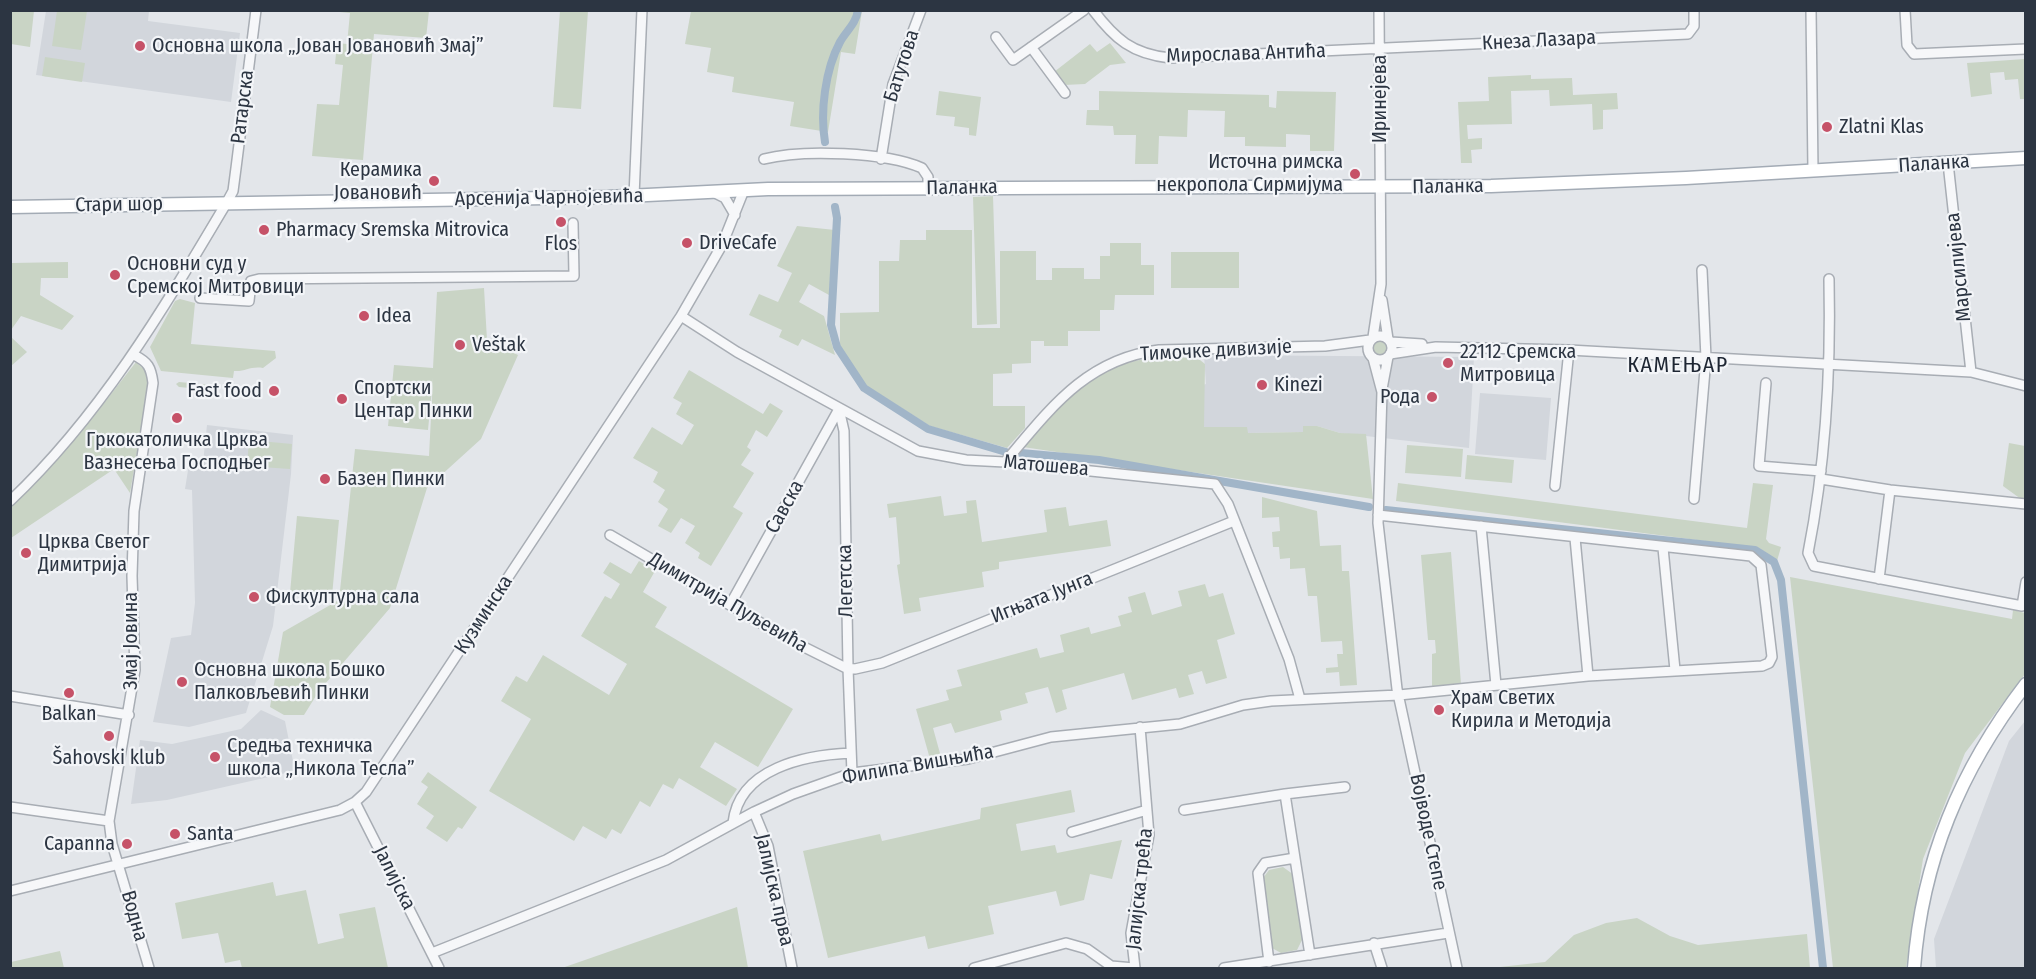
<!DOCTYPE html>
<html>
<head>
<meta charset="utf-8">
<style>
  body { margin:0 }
  #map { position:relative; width:2036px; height:979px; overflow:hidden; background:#e3e6ea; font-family:"Fira Sans Condensed",sans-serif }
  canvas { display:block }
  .frame { position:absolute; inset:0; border:12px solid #2c3542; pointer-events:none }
</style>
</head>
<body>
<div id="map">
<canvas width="2036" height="979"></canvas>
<div class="frame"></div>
</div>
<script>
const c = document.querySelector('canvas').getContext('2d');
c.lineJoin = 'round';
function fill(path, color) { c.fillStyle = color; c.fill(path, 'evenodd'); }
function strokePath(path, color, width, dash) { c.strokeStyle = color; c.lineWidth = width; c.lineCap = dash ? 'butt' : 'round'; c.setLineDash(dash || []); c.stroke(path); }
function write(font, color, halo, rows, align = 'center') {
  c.font = font + ' "Fira Sans Condensed",sans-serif'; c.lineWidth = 4.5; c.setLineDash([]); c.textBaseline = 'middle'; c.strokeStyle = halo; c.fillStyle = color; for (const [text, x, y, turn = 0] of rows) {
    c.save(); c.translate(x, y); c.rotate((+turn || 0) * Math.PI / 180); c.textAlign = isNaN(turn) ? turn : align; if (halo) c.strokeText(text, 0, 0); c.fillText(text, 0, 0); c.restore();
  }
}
const built = new Path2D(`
  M 46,11 L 149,11 L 148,21 L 240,33 L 231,102 L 36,75 Z
  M 1204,355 L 1474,357 L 1469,448 L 1340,433 L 1317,426 L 1303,432 L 1247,433 L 1247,427 L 1204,427 L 1203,385 L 1206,384 Z
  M 1480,393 L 1551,398 L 1546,460 L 1475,454 Z
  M 207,425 L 293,435 L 291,474 L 273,626 L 246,713 L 189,727 L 153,722 L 171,638 L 191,635 L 195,603 L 192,490 L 185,489 L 189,464 L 203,463 Z
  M 261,710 L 285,721 L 295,771 L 167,800 L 131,804 L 140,740 L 172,744 L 241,729 Z
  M 2025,721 L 2025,968 L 1936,968 L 1934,939 L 2009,741 Z`);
const green = new Path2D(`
  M 11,10 L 34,11 L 30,47 L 11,44 Z
  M 57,11 L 87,11 L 81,50 L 52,46 Z
  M 329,11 L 429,11 L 426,38 L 374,34 L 363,160 L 312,156 L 317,104 L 339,105 L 343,65 L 335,64 L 337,43 L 347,44 L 350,13 Z
  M 560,11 L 588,11 L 581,109 L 553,107 Z
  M 691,11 L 862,11 L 855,54 L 841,52 L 828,132 L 790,126 L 794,102 L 732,92 L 734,77 L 707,72 L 711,48 L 685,44 Z
  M 1110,43 L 1126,63 L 1110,65 L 1085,84 L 1064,85 L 1054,72 L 1090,44 L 1097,52 Z
  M 45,57 L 85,63 L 82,82 L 42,76 Z
  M 2025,59 L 2025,99 L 2020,99 L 2018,79 L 2005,80 L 2004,72 L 1990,73 L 1992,94 L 1971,97 L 1967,63 Z
  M 1531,75 L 1531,79 L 1572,78 L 1573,95 L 1617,93 L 1618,109 L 1603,110 L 1603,129 L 1593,130 L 1592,104 L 1550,106 L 1549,90 L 1511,91 L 1512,124 L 1467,125 L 1468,139 L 1482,138 L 1482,149 L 1471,150 L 1472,163 L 1461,163 L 1458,102 L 1489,101 L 1488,77 Z
  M 939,91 L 981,97 L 976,136 L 969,135 L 969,128 L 954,126 L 955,117 L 936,115 Z
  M 1099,91 L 1269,95 L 1269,107 L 1276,108 L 1277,91 L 1336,92 L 1334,151 L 1310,151 L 1310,135 L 1286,134 L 1286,147 L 1245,146 L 1245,137 L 1224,137 L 1225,111 L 1188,110 L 1187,137 L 1159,136 L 1158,164 L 1135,164 L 1136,135 L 1114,135 L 1113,126 L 1086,125 L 1087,110 L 1099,110 Z
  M 993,196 L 997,324 L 977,325 L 973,197 Z
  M 797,226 L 835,230 L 829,295 L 809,284 L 799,302 L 824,316 L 835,355 L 802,339 L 798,346 L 779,337 L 782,330 L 749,315 L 759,294 L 778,302 L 792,273 L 777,266 Z
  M 926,230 L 972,230 L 972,328 L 1000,328 L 1000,251 L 1036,251 L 1036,280 L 1052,280 L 1052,268 L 1084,268 L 1084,279 L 1100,279 L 1100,256 L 1110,256 L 1110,243 L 1141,243 L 1141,265 L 1154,265 L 1154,295 L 1115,295 L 1114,310 L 1100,310 L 1100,331 L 1068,331 L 1068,346 L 1044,346 L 1044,341 L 1031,341 L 1031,363 L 1012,364 L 1012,373 L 993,374 L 993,406 L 1025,406 L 1025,428 L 1007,448 L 930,426 L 865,385 L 840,346 L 840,313 L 879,312 L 879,261 L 899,261 L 900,240 L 926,240 Z
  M 1171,252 L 1239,252 L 1239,288 L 1171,288 Z
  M 68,262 L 68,278 L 41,278 L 40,295 L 74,316 L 62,330 L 21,316 L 11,330 L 12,263 Z
  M 484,288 L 487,340 L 518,355 L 481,439 L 427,488 L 390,608 L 319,691 L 304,715 L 284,715 L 270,707 L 283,632 L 339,600 L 355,449 L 429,456 L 433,378 L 428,430 L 388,426 L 394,365 L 433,368 L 437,292 Z
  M 180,299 L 195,303 L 191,344 L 275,351 L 276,358 L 263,368 C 250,366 245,372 234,371 L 233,378 L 161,371 L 150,347 L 175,301 Z
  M 11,337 L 27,352 L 11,366 L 10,366 Z
  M1373 348a7 7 0 1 1 14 0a7 7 0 1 1-14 0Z
  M 1173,356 L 1200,360 L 1205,364 L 1204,427 L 1247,427 L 1248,433 L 1303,432 L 1303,426 L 1317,426 L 1340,433 L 1366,434 L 1373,499 L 1023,447 C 1075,393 1093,360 1173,356 Z
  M 136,362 L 147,372 L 148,387 L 130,493 L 114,469 L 11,538 L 11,506 L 97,412 Z
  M 689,370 L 763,414 L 770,403 L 783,411 L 767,437 L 756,430 L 747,447 L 751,450 L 741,465 L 754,473 L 733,507 L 743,513 L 711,566 L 698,558 L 700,553 L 685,543 L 695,526 L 681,518 L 671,533 L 658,526 L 668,509 L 658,502 L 665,490 L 653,482 L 658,472 L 633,458 L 652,427 L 682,445 L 694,425 L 676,414 L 682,403 L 673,398 Z
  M 179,382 L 211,385 L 213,388 L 210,390 L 179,387 L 176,384 Z
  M 249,440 L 292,444 L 290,469 L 247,466 Z
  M 2009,443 L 2025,446 L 2025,502 L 2003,486 Z
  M 1407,445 L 1463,449 L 1461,477 L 1405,473 Z
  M 1467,455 L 1514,460 L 1512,483 L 1465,479 Z
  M 1398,483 L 1747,528 L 1753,483 L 1773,485 L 1766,539 L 1769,543 L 1781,547 L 1777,561 L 1759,548 L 1396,501 Z
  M 941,496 L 944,516 L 967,513 L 966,501 L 976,500 L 982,542 L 1047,532 L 1044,510 L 1066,507 L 1069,526 L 1107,520 L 1111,546 L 999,562 L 999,569 L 982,572 L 984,587 L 919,598 L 921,611 L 904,614 L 897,565 L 900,564 L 896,517 L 889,518 L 887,504 Z
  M 1262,497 L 1317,511 L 1320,546 L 1341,545 L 1342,571 L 1349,571 L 1357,685 L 1340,686 L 1339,672 L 1326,673 L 1326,668 L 1338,667 L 1337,654 L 1343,654 L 1342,641 L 1321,642 L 1317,596 L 1308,596 L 1305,568 L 1290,569 L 1290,558 L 1280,559 L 1279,547 L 1273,547 L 1272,532 L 1280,531 L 1279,517 L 1262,518 Z
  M 297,516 L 339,520 L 332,596 L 290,593 Z
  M 1451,552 L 1461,684 L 1432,686 L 1432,654 L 1436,653 L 1435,640 L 1428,640 L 1421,555 Z
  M 639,561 L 655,571 L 643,592 L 667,607 L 655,627 L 793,709 L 758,767 L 715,742 L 700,767 L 737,789 L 726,806 L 679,778 L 673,789 L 663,784 L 650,807 L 640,801 L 621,834 L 612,829 L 606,839 L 583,826 L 574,841 L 489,791 L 531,719 L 501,701 L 516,676 L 527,682 L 543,655 L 609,695 L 627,664 L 581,636 L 605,596 L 611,599 L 620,584 L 603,573 L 610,562 L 631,574 Z
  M 1790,577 L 2012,619 L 2013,610 L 2025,613 L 2025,674 L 1965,753 L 1923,859 L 1906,968 L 1833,968 Z
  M 1205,584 L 1209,597 L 1223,593 L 1235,634 L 1217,640 L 1227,678 L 1206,684 L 1202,671 L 1188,675 L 1194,694 L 1179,698 L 1176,688 L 1132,700 L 1124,673 L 1062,690 L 1067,709 L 1056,713 L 1048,687 L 1025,693 L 1028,703 L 1000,711 L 1002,720 L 955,733 L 951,723 L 933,728 L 941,757 L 930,759 L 916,709 L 949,700 L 946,690 L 962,686 L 957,670 L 1037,648 L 1040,658 L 1064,652 L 1060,635 L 1089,627 L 1091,634 L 1121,626 L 1118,616 L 1132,612 L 1128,597 L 1145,592 L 1152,615 L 1182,606 L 1178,591 Z
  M 428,772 L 477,807 L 462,829 L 458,827 L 447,842 L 426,828 L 434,816 L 417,804 L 428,787 L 421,782 Z
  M 1071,790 L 1075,812 L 1016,824 L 1021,851 L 1055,845 L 1057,853 L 1122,840 L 1112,879 L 1090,874 L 1084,900 L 1060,906 L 1056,891 L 988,906 L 994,934 L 928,949 L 925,936 L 828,958 L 803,851 L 880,834 L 882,841 L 980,819 L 981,808 Z
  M 1283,867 L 1294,875 L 1303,938 L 1297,950 L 1281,953 L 1272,948 L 1263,878 L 1269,870 Z
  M 273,882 L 276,896 L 306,890 L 318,944 L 344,938 L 339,914 L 375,907 L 388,968 L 242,968 L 240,960 L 225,963 L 218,933 L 182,939 L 175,903 Z
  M 737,907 L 748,968 L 562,968 Z
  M 1637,918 L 1670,936 L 1698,945 L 1807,934 L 1810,968 L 1491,968 L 1545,962 L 1574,935 L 1606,923 Z
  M 60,951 L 64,968 L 11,968 L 11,962 Z`);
const canal = new Path2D(`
  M 825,142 C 820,112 825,70 840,42 C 846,31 856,24 858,10
  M 835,207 L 837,218 L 831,325 L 837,347 L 864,388 L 928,429 L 1006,452
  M 1021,453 L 1099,460 L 1369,507
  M 1386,510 L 1755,550 L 1774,562 L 1781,580 L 1823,968`);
const minor = new Path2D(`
  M 1093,10 C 1115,39 1132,54 1170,58 L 1688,34 L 1694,26 L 1694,10
  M 1811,10 L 1813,171
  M 1905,10 L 1907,45 L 1914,54 L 2026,49
  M 996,37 L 1013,60 L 1084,10
  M 1031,47 L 1065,93
  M 764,159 C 802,149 886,152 922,168 L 928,177 L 928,189
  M 881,159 L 893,84 L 921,10
  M 1948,163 L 1971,372
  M 713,192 L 725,198 L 735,215
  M 634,196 L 642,10
  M 1829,279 C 1831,371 1826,462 1808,553 L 1814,566 L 2022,606 L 2026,582
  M 200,298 L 249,301 L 251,281 L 259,279 L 574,276 L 573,223
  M 1382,300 L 1388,339
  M 681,316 L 737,352 L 918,451 L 966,460 L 1005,462 L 1215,484 L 1228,504 L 1289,659 L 1300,699
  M1368 348a12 12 0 1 1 24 0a12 12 0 1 1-24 0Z
  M 1373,337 L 1381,284 L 1379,10
  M 1391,342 L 1422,344
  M 1390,354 L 1436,347 L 1569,350 L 1971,372 L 2026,386
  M 134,355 C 148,362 151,367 153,383 L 134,511 L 132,576 L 135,670 L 109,821 L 112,844 L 149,968
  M 1373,358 L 1382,392 L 1378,523 L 1397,689 L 1457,968
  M 1766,383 L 1759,466 L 1821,471
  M 1382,389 L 1388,357
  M 839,409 L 844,431 L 848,668 L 852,773
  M 1005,462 C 1050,409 1086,359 1159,350 L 1325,346 L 1370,340
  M 1821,479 L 1890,490 L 2026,504
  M 1555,486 L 1569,350
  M 1694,499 L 1706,358 L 1702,270
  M 10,501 C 101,415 164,308 227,202 L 233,191 L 236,168 L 256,10
  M 1481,526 L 1496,685
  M 610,535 L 790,640 L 846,668 L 855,669 L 882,663 L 1234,521
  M 1575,538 L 1588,676
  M 1663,548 L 1675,670
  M 1879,579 L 1890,490
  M 730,605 L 839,409
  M 10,696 L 129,715
  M 1285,794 L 1345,787
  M 355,802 L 439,968
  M 10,807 L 109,821
  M 1184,810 L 1285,794 L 1310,955
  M 754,812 L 768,846 L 792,968
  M 733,823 C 739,768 805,755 851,753
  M 1072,832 L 1147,810
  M 10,891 L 340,810 L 355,802 L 366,792 L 681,316 L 722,245 L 744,190
  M 1374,943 L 1382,968
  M 432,953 L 666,860 L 754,812 L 793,794 L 852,773 L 968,759 L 1051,737 L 1180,724 L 1243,705 L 1271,701 L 1399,695 L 1588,676 L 1762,666 L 1769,663 L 1772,657 L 1761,565 L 1751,556 L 1378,515
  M 1269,962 L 1258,873 L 1265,863 L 1295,858
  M 974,968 L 1066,943 L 1087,949 L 1111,966 L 1134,968
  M 1135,968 L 1131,933 L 1149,835 L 1140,727
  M 1224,968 L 1448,933`);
const major = new Path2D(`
  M 10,207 L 607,197 L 768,189 L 1491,186 L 1686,178 L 2026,158
  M 1914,968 C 1922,861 1960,770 2026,684`);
const markers = [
  [140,46,6,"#c65268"],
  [1827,127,6,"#c65268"],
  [1355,174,6,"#c65268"],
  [434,181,6,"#c65268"],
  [561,222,6,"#c65268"],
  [264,230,6,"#c65268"],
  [687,243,6,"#c65268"],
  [115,275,6,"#c65268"],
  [364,316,6,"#c65268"],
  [460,345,6,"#c65268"],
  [1448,363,6,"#c65268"],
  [1262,385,6,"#c65268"],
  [274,391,6,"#c65268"],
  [1432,397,6,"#c65268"],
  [342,399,6,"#c65268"],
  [177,418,6,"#c65268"],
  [325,479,6,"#c65268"],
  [26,553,6,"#c65268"],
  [254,597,6,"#c65268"],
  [182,682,6,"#c65268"],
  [69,693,6,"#c65268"],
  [1439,710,6,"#c65268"],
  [109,736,6,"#c65268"],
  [215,757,6,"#c65268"],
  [175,834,6,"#c65268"],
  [127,844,6,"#c65268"]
];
const streetNames = [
  ["Кнеза Лазара",1539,41,-3],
  ["Мирослава Антића",1246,54,-2],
  ["Батутова",902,66,-72],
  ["Иринејева",1380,99,-90],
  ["Ратарска",243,107,-83],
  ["Паланка",1934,164,-4],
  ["Паланка",1448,187,-1],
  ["Паланка",962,188,-1],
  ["Арсенија Чарнојевића",549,198,-1],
  ["Стари шор",119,205,-1],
  ["Марсилијева",1959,267,-96],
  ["Тимочке дивизије",1216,351,-3],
  ["Матошева",1046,466,5],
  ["Савска",785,507,-61],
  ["Легетска",846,581,-91],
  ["Игњата Јунга",1042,598,-22],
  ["Димитрија Пуљевића",728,603,30],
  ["Кузминска",484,615,-57],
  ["Змај Јовина",131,641,-90],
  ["Филипа Вишњића",918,765,-10],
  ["Војводе Степе",1428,832,78],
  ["Јалијска",394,878,63],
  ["Јалијска трећа",1140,889,-84],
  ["Јалијска прва",774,890,77],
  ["Водна",134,916,74]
];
const poiNames = [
  ["Основна школа „Јован Јовановић Змај”",152,46],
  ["Zlatni Klas",1839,127],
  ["Источна римска",1343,162,"right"],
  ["некропола Сирмијума",1343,185,"right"],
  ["Керамика",422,170,"right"],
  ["Јовановић",422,193,"right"],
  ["Pharmacy Sremska Mitrovica",276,230],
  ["DriveCafe",699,243],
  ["Flos",561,244,"center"],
  ["Основни суд у",127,264],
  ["Сремској Митровици",127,287],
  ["Idea",376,316],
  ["Veštak",472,345],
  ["22112 Сремска",1460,352],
  ["Митровица",1460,375],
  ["Kinezi",1274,385],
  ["Спортски",354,388],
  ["Центар Пинки",354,411],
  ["Fast food",262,391,"right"],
  ["Рода",1420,397,"right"],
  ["Гркокатоличка Црква",177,440,"center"],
  ["Вазнесења Господњег",177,463,"center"],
  ["Базен Пинки",337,479],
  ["Црква Светог",38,542],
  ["Димитрија",38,565],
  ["Фискултурна сала",266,597],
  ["Основна школа Бошко",194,670],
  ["Палковљевић Пинки",194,693],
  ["Храм Светих",1451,698],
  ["Кирила и Методија",1451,721],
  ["Balkan",69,714,"center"],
  ["Средња техничка",227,746],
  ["школа „Никола Тесла”",227,769],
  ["Šahovski klub",109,758,"center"],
  ["Santa",187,834],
  ["Capanna",115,844,"right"]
];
const quarterNames = [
  ["КАМЕЊАР",1678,366]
];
fill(built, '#d2d6dc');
fill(green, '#c9d4c5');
strokePath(canal, '#a1b5c8', 8);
strokePath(minor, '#a8adb4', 12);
strokePath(major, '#a3abb5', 15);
strokePath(minor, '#f6f7f9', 9);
strokePath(major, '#fff', 12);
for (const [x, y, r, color] of markers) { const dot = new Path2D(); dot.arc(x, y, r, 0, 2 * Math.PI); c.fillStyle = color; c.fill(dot); strokePath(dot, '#f3f5f8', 2); }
write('20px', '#2c3542', '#f3f5f8', streetNames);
write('20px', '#2c3542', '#f3f5f8', poiNames, 'left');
c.letterSpacing = '1.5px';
write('22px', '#1e2633', '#f3f5f8', quarterNames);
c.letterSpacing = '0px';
</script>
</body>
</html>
